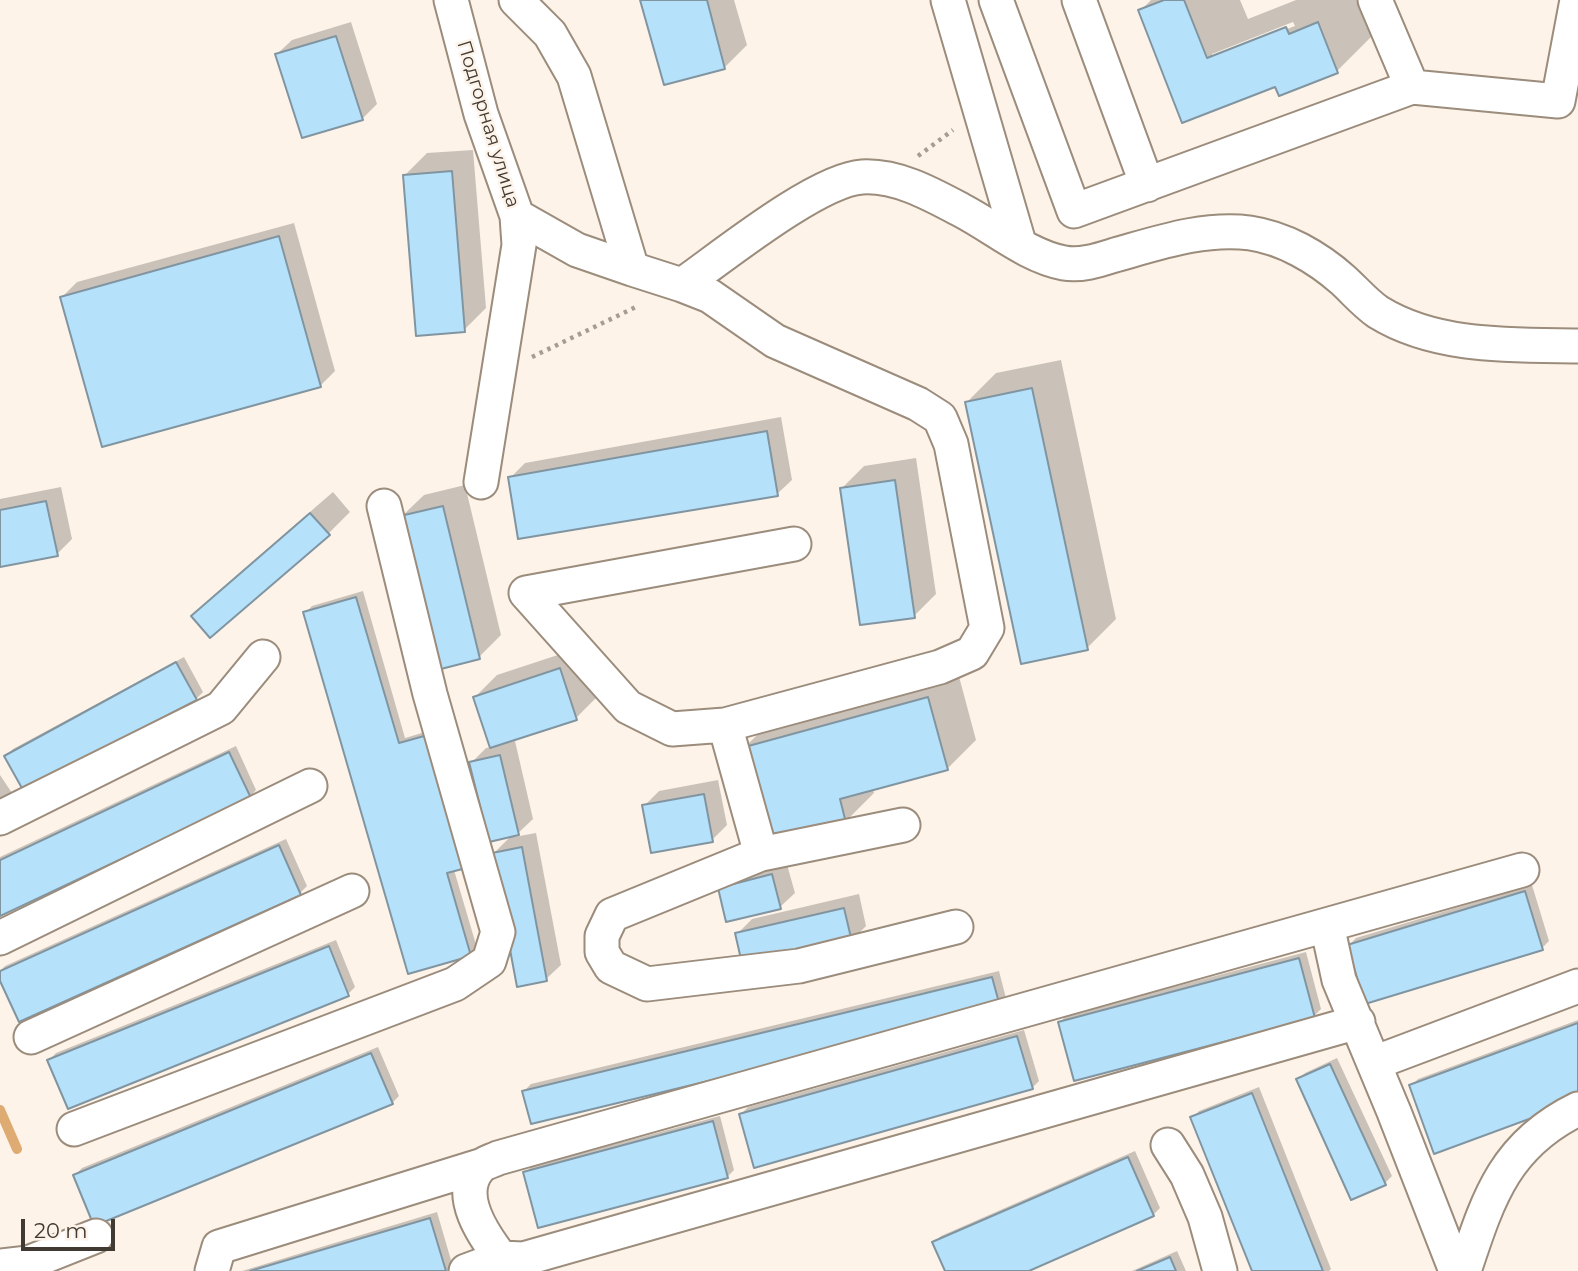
<!DOCTYPE html>
<html>
<head>
<meta charset="utf-8">
<style>
  body { margin:0 }
  #map { position:relative; width:1578px; height:1271px; overflow:hidden; background:#fdf3e8; font-family:Montserrat,sans-serif }
  canvas { display:block }
  .scale { position:absolute; left:21px; top:1219px; width:94px; height:32px; box-sizing:border-box; border:4px solid #403a33; border-top:0; padding-left:9px; font-size:21px; line-height:24px; white-space:nowrap; color:#403a33; -webkit-text-stroke:5px #fdf3e8; paint-order:stroke }
</style>
</head>
<body>
<div id="map">
<canvas width="1578" height="1271"></canvas>
<div class="scale">20 m</div>
</div>
<script>
const c = document.querySelector('canvas').getContext('2d');
c.lineJoin = 'round';
function fill(path, color) { c.fillStyle = color; c.fill(path, 'evenodd'); }
function strokePath(path, color, width, dash) { c.strokeStyle = color; c.lineWidth = width; c.lineCap = dash ? 'butt' : 'round'; c.setLineDash(dash || []); c.stroke(path); }
function write(font, color, halo, rows, align = 'center') {
  c.font = font + ' Montserrat,sans-serif'; c.lineWidth = 5; c.setLineDash([]); c.textBaseline = 'middle'; c.strokeStyle = halo; c.fillStyle = color; for (const [text, x, y, turn = 0] of rows) {
    c.save(); c.translate(x, y); c.rotate((+turn || 0) * Math.PI / 180); c.textAlign = isNaN(turn) ? turn : align; if (halo) c.strokeText(text, 0, 0); c.fillText(text, 0, 0); c.restore();
  }
}
const shadow = new Path2D(`
  M 642,0 L 734,0 L 747,45 L 725,67 L 665,83 Z
  M 1151,0 L 1240,0 L 1248,19 L 1296,0 L 1365,0 L 1377,31 L 1337,71 L 1276,84 L 1183,120 L 1140,11 ZM 1293,22 L 1295,26 L 1212,58 L 1212,54 Z
  M 351,22 L 377,104 L 362,119 L 277,54 L 292,40 Z
  M 473,150 L 486,308 L 464,330 L 404,176 L 427,153 Z
  M 294,223 L 335,371 L 320,386 L 62,297 L 77,282 Z
  M 1061,360 L 1116,619 L 1087,648 L 967,402 L 996,373 Z
  M 781,417 L 792,480 L 777,494 L 510,478 L 525,463 Z
  M 916,458 L 936,594 L 914,616 L 842,488 L 864,466 Z
  M 465,485 L 501,635 L 479,657 L 401,517 L 424,495 Z
  M 61,487 L 72,539 L 57,554 L 0,565 L 0,499 Z
  M 333,492 L 350,512 L 328,534 L 193,616 L 215,594 Z
  M 363,591 L 405,738 L 442,727 L 454,870 L 477,948 L 470,955 L 305,613 L 312,606 Z
  M 582,647 L 598,696 L 576,718 L 506,741 L 507,743 L 515,741 L 533,819 L 514,837 L 536,833 L 561,965 L 546,979 L 494,853 L 512,835 L 471,763 L 486,748 L 492,747 L 475,697 L 497,675 Z
  M 184,657 L 203,692 L 196,699 L 6,756 L 13,749 Z
  M 957,669 L 976,740 L 947,769 L 873,789 L 874,793 L 845,822 L 743,749 L 772,720 Z
  M 236,746 L 256,790 L 250,797 L 0,914 L 0,857 Z
  M 0,775 L 12,793 L 0,802 Z
  M 718,780 L 727,825 L 712,840 L 644,806 L 659,791 Z
  M 286,839 L 307,886 L 300,893 L 20,1020 L 0,976 L 0,971 L 5,966 Z
  M 786,861 L 795,893 L 780,907 L 720,888 Z
  M 1532,885 L 1549,941 L 1542,948 L 1349,945 L 1356,938 Z
  M 859,894 L 866,926 L 851,941 L 737,934 L 752,919 Z
  M 336,940 L 355,987 L 348,994 L 49,1060 L 56,1053 Z
  M 1306,952 L 1321,1009 L 1314,1016 L 1060,1022 L 1067,1015 Z
  M 999,971 L 1007,1002 L 524,1091 L 531,1084 Z
  M 1578,1020 L 1578,1099 L 1411,1086 L 1418,1079 Z
  M 1024,1030 L 1039,1081 L 1032,1088 L 741,1114 L 748,1107 Z
  M 378,1047 L 399,1096 L 392,1103 L 75,1175 L 82,1168 Z
  M 1337,1058 L 1392,1176 L 1385,1183 L 1298,1080 L 1305,1073 Z
  M 1259,1087 L 1331,1269 L 1329,1271 L 1254,1271 L 1193,1118 L 1199,1111 Z
  M 720,1116 L 734,1170 L 727,1177 L 525,1173 L 532,1166 Z
  M 1135,1151 L 1160,1208 L 1153,1215 L 1025,1271 L 946,1271 L 934,1242 L 941,1236 Z
  M 437,1212 L 453,1267 L 449,1271 L 242,1271 Z
  M 1177,1251 L 1186,1271 L 1132,1271 Z`);
const stream = new Path2D(`
  M 0,1110 L 17,1149`);
const building = new Path2D(`
  M 640,0 L 707,0 L 725,69 L 664,85 Z
  M 1164,0 L 1184,0 L 1207,58 L 1286,27 L 1289,34 L 1318,22 L 1338,73 L 1279,96 L 1275,87 L 1182,123 L 1138,10 Z
  M 336,36 L 363,120 L 302,138 L 275,54 Z
  M 452,171 L 465,332 L 416,336 L 403,175 Z
  M 279,236 L 321,387 L 102,447 L 60,297 Z
  M 1032,388 L 1088,650 L 1021,664 L 965,402 Z
  M 767,431 L 778,496 L 518,539 L 508,477 Z
  M 895,480 L 915,618 L 860,625 L 840,488 Z
  M 46,501 L 58,556 L 0,567 L 0,510 Z
  M 443,506 L 480,659 L 437,670 L 400,516 Z
  M 310,513 L 330,535 L 210,638 L 191,616 Z
  M 356,597 L 399,743 L 435,733 L 474,866 L 447,873 L 471,956 L 408,974 L 303,612 Z
  M 176,662 L 197,700 L 23,790 L 4,756 Z
  M 560,668 L 577,720 L 490,748 L 473,697 Z
  M 928,697 L 948,770 L 840,799 L 846,823 L 768,845 L 741,748 Z
  M 229,752 L 251,798 L 0,916 L 0,860 Z
  M 500,755 L 519,835 L 489,842 L 469,762 Z
  M 704,794 L 713,842 L 651,853 L 642,805 Z
  M 279,845 L 301,895 L 19,1022 L 0,981 L 0,971 Z
  M 522,847 L 547,981 L 517,987 L 492,853 Z
  M 772,874 L 781,909 L 726,922 L 718,888 Z
  M 1525,891 L 1543,950 L 1365,1004 L 1347,945 Z
  M 844,908 L 852,942 L 743,968 L 735,933 Z
  M 329,946 L 349,996 L 68,1109 L 47,1060 Z
  M 1299,958 L 1315,1018 L 1074,1081 L 1058,1022 Z
  M 992,977 L 1001,1010 L 531,1124 L 522,1091 Z
  M 1578,1023 L 1578,1101 L 1434,1154 L 1409,1085 Z
  M 1017,1036 L 1033,1089 L 754,1168 L 739,1114 Z
  M 371,1053 L 393,1104 L 94,1226 L 73,1175 Z
  M 1330,1064 L 1386,1185 L 1351,1200 L 1296,1079 Z
  M 1252,1093 L 1323,1271 L 1252,1271 L 1190,1117 Z
  M 713,1121 L 728,1178 L 538,1228 L 523,1172 Z
  M 1128,1157 L 1154,1216 L 1029,1271 L 945,1271 L 932,1242 Z
  M 430,1218 L 446,1271 L 250,1271 Z
  M 1170,1257 L 1176,1271 L 1137,1271 Z`);
const path = new Path2D(`
  M 918,156 L 953,130
  M 532,357 L 638,306`);
const minor = new Path2D(`
  M 451,0 L 481,114 L 517,216 L 519,245 L 481,482
  M 516,0 L 550,34 L 574,76 L 632,269 L 577,250 L 517,216
  M 948,0 L 1019,243
  M 996,0 L 1074,211 L 1412,87
  M 1079,0 L 1147,185
  M 1375,0 L 1412,87 L 1558,101 L 1577,0
  M 682,285 C 722,257 817,180 862,177 C 897,175 931,194 961,210 C 994,227 1027,256 1064,263 C 1081,266 1099,260 1115,255 C 1158,243 1204,227 1250,233 C 1284,238 1317,257 1343,280 C 1354,290 1365,303 1378,312 C 1436,348 1512,345 1578,346
  M 526,593 L 628,707 L 672,729 L 725,725 L 940,667 L 972,653 L 987,628 L 951,444 L 940,418 L 918,404 L 775,341 L 710,296 L 682,285 L 632,269
  M 526,593 L 794,544
  M 725,725 L 761,854 L 612,915 L 602,936 L 602,952 L 611,967 L 647,984 L 799,966 L 956,927
  M 0,818 L 221,708 L 263,657
  M 761,854 L 903,825
  M 1327,925 L 1339,980 L 1394,1112 L 1456,1271
  M 0,938 L 310,786
  M 1358,1022 L 523,1259 L 501,1258 C 484,1236 455,1195 479,1168 C 483,1163 492,1161 498,1158 L 1522,870
  M 31,1037 L 352,891
  M 1374,1063 L 1578,986
  M 74,1129 L 455,984 L 489,961 L 498,932 L 430,694 L 384,506
  M 1168,1145 L 1187,1175 L 1205,1217 L 1220,1271
  M 0,1266 L 28,1263 L 96,1236
  M 212,1271 L 219,1247 L 480,1166
  M 466,1271 L 501,1258
  M 1464,1271 C 1488,1199 1504,1145 1578,1109`);
const streetNames = [
  ["Подгорная улица",488,124,73]
];
fill(shadow, '#0003');
strokePath(stream, '#deab72', 10);
fill(building, '#b6e1fb');
strokePath(building, '#8195a1', 2);
strokePath(minor, '#9b8c7c', 37);
strokePath(path, '#a59d94', 4.5, [3.5, 5]);
strokePath(minor, '#fff', 33);
write('19px', '#403a33', '#fdf3e8', streetNames);
</script>
</body>
</html>
